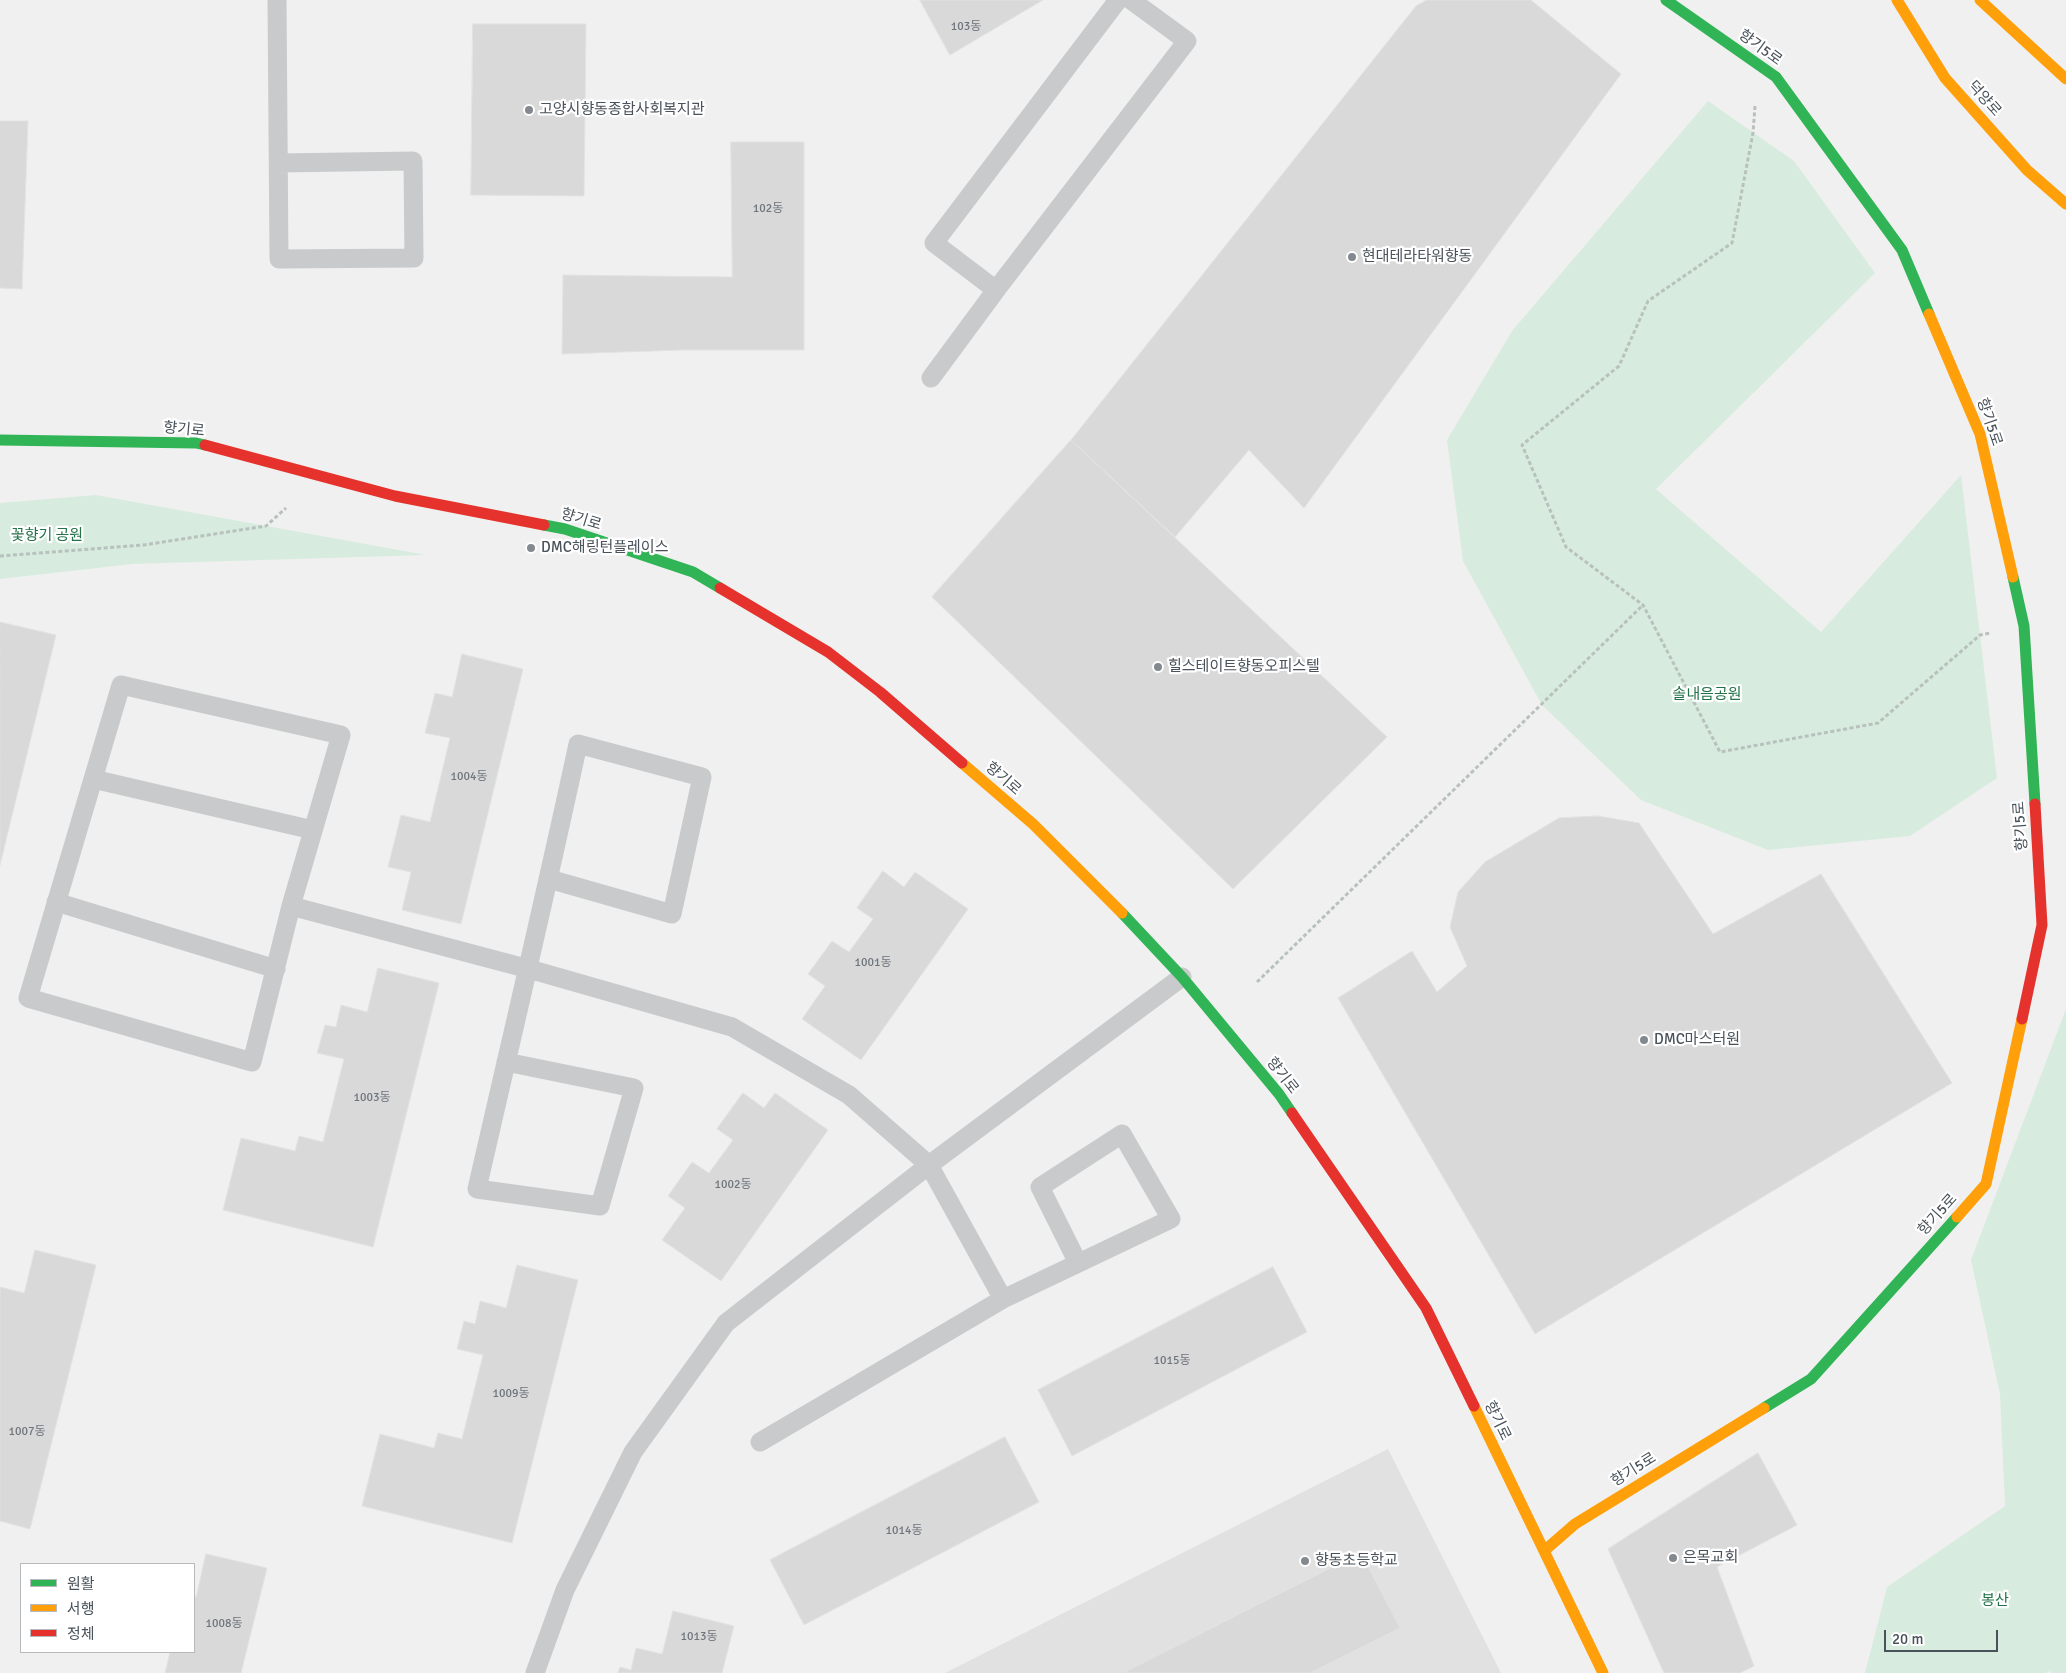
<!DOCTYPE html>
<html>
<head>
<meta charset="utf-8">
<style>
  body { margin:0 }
  #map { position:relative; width:2066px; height:1673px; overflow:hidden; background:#f0f0f0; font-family:Signika,"Noto Sans KR",sans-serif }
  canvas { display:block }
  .legend { position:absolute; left:20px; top:1563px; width:175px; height:90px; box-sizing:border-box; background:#fff; border:1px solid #b6babd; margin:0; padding:6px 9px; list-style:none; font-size:15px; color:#49525a }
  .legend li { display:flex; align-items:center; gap:10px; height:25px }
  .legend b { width:25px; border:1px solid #b6babd }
  .scale { position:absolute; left:1884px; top:1630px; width:114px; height:22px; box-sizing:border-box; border:2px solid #49525a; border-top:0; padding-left:6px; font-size:15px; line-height:18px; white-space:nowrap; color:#49525a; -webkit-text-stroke:4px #fff; paint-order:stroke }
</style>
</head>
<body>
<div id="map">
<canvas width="2066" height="1673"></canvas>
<ul class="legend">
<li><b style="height:6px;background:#30b455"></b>원활</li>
<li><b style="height:6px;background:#ff9f0a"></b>서행</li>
<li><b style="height:6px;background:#e5322d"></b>정체</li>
</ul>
<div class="scale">20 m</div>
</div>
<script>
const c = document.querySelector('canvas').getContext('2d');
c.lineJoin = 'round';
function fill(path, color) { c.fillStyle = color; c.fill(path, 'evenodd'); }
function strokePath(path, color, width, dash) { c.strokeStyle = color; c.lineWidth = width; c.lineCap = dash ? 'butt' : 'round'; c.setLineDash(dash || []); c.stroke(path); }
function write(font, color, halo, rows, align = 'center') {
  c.font = font + ' Signika,"Noto Sans KR",sans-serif'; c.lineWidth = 4.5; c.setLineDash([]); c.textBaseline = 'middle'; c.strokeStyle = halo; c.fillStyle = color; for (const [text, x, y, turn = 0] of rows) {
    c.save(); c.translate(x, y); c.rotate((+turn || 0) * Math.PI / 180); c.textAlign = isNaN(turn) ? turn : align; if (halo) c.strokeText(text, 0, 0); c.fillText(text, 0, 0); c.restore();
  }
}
const education = new Path2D(`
  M 1388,1449 L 1501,1673 L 945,1673 Z`);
const green = new Path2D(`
  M 1708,101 L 1794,161 L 1875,273 L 1656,489 L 1821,632 L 1961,475 L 1997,778 L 1910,836 L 1768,850 L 1641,800 L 1542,705 L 1463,561 L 1447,440 L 1512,331 Z
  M 96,495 L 426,555 L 132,564 L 0,579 L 0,503 Z
  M 2066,1009 L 2066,1673 L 2051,1673 L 2050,1671 L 2046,1673 L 1865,1673 L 1887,1587 L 2005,1506 L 2000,1394 L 1971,1260 Z`);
const building = new Path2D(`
  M 920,0 L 1043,0 L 950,55 Z
  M 1427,0 L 1531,0 L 1621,74 L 1304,508 L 1249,450 L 1175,537 L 1071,440 L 1416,6 Z
  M 473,24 L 586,24 L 584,196 L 471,195 Z
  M 0,121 L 28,121 L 22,289 L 0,288 Z
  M 731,142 L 804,142 L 804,350 L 683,350 L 562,354 L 563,275 L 732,277 Z
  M 1071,440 L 1387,737 L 1233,889 L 932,597 Z
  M 0,622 L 56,635 L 0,865 Z
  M 462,654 L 523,669 L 461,924 L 402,910 L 411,872 L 388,867 L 401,815 L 430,822 L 450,738 L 425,733 L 435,693 L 452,697 Z
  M 1598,816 L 1639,823 L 1713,934 L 1821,874 L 1952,1083 L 1535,1334 L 1338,998 L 1412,951 L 1437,992 L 1467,966 L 1450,927 L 1458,892 L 1485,862 L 1559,818 Z
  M 883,871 L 904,887 L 915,872 L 968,909 L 861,1060 L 802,1019 L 825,986 L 808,974 L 832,941 L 849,952 L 873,919 L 857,908 Z
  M 378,968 L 439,983 L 373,1247 L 223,1210 L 241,1138 L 295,1151 L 299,1136 L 323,1142 L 344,1059 L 317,1053 L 325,1025 L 336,1027 L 341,1005 L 367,1012 Z
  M 743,1093 L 764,1108 L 775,1093 L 828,1130 L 721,1281 L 662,1240 L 685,1208 L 668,1196 L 692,1162 L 709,1173 L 733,1140 L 717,1129 Z
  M 35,1250 L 96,1265 L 30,1529 L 0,1521 L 0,1287 L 24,1293 Z
  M 517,1265 L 578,1280 L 512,1543 L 362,1506 L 380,1434 L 434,1448 L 438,1433 L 462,1439 L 483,1355 L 457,1349 L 464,1321 L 475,1324 L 480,1301 L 506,1308 Z
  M 1273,1267 L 1307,1332 L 1072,1456 L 1038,1390 Z
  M 1005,1437 L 1039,1502 L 804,1625 L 770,1560 Z
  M 1758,1453 L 1797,1525 L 1717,1567 L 1754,1666 L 1740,1673 L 1664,1673 L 1608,1549 Z
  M 1361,1553 L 1400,1628 L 1310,1673 L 1123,1673 Z
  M 206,1554 L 267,1568 L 241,1673 L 165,1673 L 170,1652 L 194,1652 L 194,1596 L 196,1597 Z
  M 673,1611 L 734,1626 L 722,1673 L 618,1673 L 620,1667 L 631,1670 L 636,1648 L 662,1654 Z`);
const path = new Path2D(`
  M 1755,106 L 1753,133 L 1732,243 L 1648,301 L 1619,366 L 1522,445 L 1566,547 L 1643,605 L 1720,752 L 1878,723 L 1980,635 L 1991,633
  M 0,556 L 144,545 L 266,526 L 286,508
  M 1257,982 L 1643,605`);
const lane = new Path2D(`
  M 277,0 L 279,259 L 414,258 L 413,161 L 279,163
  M 996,290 L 1187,41 L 1131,0
  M 931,378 L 996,290 L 934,243 L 1118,0
  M 121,685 L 341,735 L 291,906 L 252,1062 L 28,998 Z
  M 93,779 L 313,830
  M 56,902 L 276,969
  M 291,906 L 529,969 L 732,1027 L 849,1095 L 929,1165 L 1003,1299
  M 506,1062 L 634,1088 L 600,1206 L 477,1189 C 511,1040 546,893 578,744 L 702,777 L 672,914 L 549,879
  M 760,1442 L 1003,1299 L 1171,1219 L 1122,1134 L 1040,1187 L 1078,1263
  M 535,1673 L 565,1590 L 633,1452 L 726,1323 L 929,1165 L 1182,977`);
const fast = new Path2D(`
  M 1666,0 L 1776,77 L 1902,250 L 1929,314
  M 0,440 L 196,443 L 205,445
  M 544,525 L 565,529 L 693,572 L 720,588
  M 2013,577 L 2024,626 L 2035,804
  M 1122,913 L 1182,977 L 1279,1094 L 1292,1113
  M 1764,1408 L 1811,1379 L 1957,1217`);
const slow = new Path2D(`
  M 1897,0 L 1945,78 L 2027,170 L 2066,204
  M 1980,0 L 2066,79
  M 1929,314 L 1980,434 L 2013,577
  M 962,763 L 1033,824 L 1122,913
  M 1957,1217 L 1986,1184 L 2022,1019
  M 1474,1406 L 1603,1673
  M 1544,1551 L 1575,1524 L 1764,1408`);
const jam = new Path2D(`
  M 205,445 L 395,496 L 544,525
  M 720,588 L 828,652 L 880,692 L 962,763
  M 2022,1019 L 2042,925 L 2035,804
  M 1292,1113 L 1426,1308 L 1474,1406`);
const markers = [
  [529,110,5,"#83898e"],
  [1352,257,5,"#83898e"],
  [531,548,5,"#83898e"],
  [1158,667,5,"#83898e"],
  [1644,1040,5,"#83898e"],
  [1673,1558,5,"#83898e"],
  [1305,1561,5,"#83898e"]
];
const numberNames = [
  ["103동",966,27],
  ["102동",768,209],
  ["1004동",469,777],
  ["1001동",873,963],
  ["1003동",372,1098],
  ["1002동",733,1185],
  ["1015동",1172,1361],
  ["1009동",511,1394],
  ["1007동",27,1432],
  ["1014동",904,1531],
  ["1008동",224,1624],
  ["1013동",699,1637]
];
const streetNames = [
  ["향기5로",1760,48,36],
  ["덕양로",1984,99,48],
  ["향기5로",1989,422,71],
  ["향기로",184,430,5],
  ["향기로",581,520,17],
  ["향기로",1003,779,41],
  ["향기5로",2021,826,-94],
  ["향기로",1282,1076,52],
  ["향기5로",1938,1215,-48],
  ["향기로",1497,1421,64],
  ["향기5로",1634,1470,-32]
];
const poiNames = [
  ["고양시향동종합사회복지관",539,110],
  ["현대테라타워향동",1362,257],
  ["DMC해링턴플레이스",541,548],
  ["힐스테이트향동오피스텔",1168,667],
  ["DMC마스터원",1654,1040],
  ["은목교회",1683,1558],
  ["향동초등학교",1315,1561]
];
const parkNames = [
  ["꽃향기 공원",47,536],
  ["솔내음공원",1707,695],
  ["봉산",1995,1601]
];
fill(education, '#e2e1e1');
fill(green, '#d7ecde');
fill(building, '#d9d9da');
strokePath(building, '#e1e2e2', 1);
strokePath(path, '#b8c1be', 3, [4, 2.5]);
strokePath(lane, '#c8cacb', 19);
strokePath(fast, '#30b455', 11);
strokePath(slow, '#ff9f0a', 11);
strokePath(jam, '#e5322d', 11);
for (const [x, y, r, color] of markers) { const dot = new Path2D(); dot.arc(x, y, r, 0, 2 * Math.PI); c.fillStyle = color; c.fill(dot); strokePath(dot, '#fff', 2); }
write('12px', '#6e747b', null, numberNames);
write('15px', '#49525a', '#fff', streetNames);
write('15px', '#49525a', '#fff', poiNames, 'left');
write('15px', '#237248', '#fff', parkNames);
</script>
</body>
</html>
